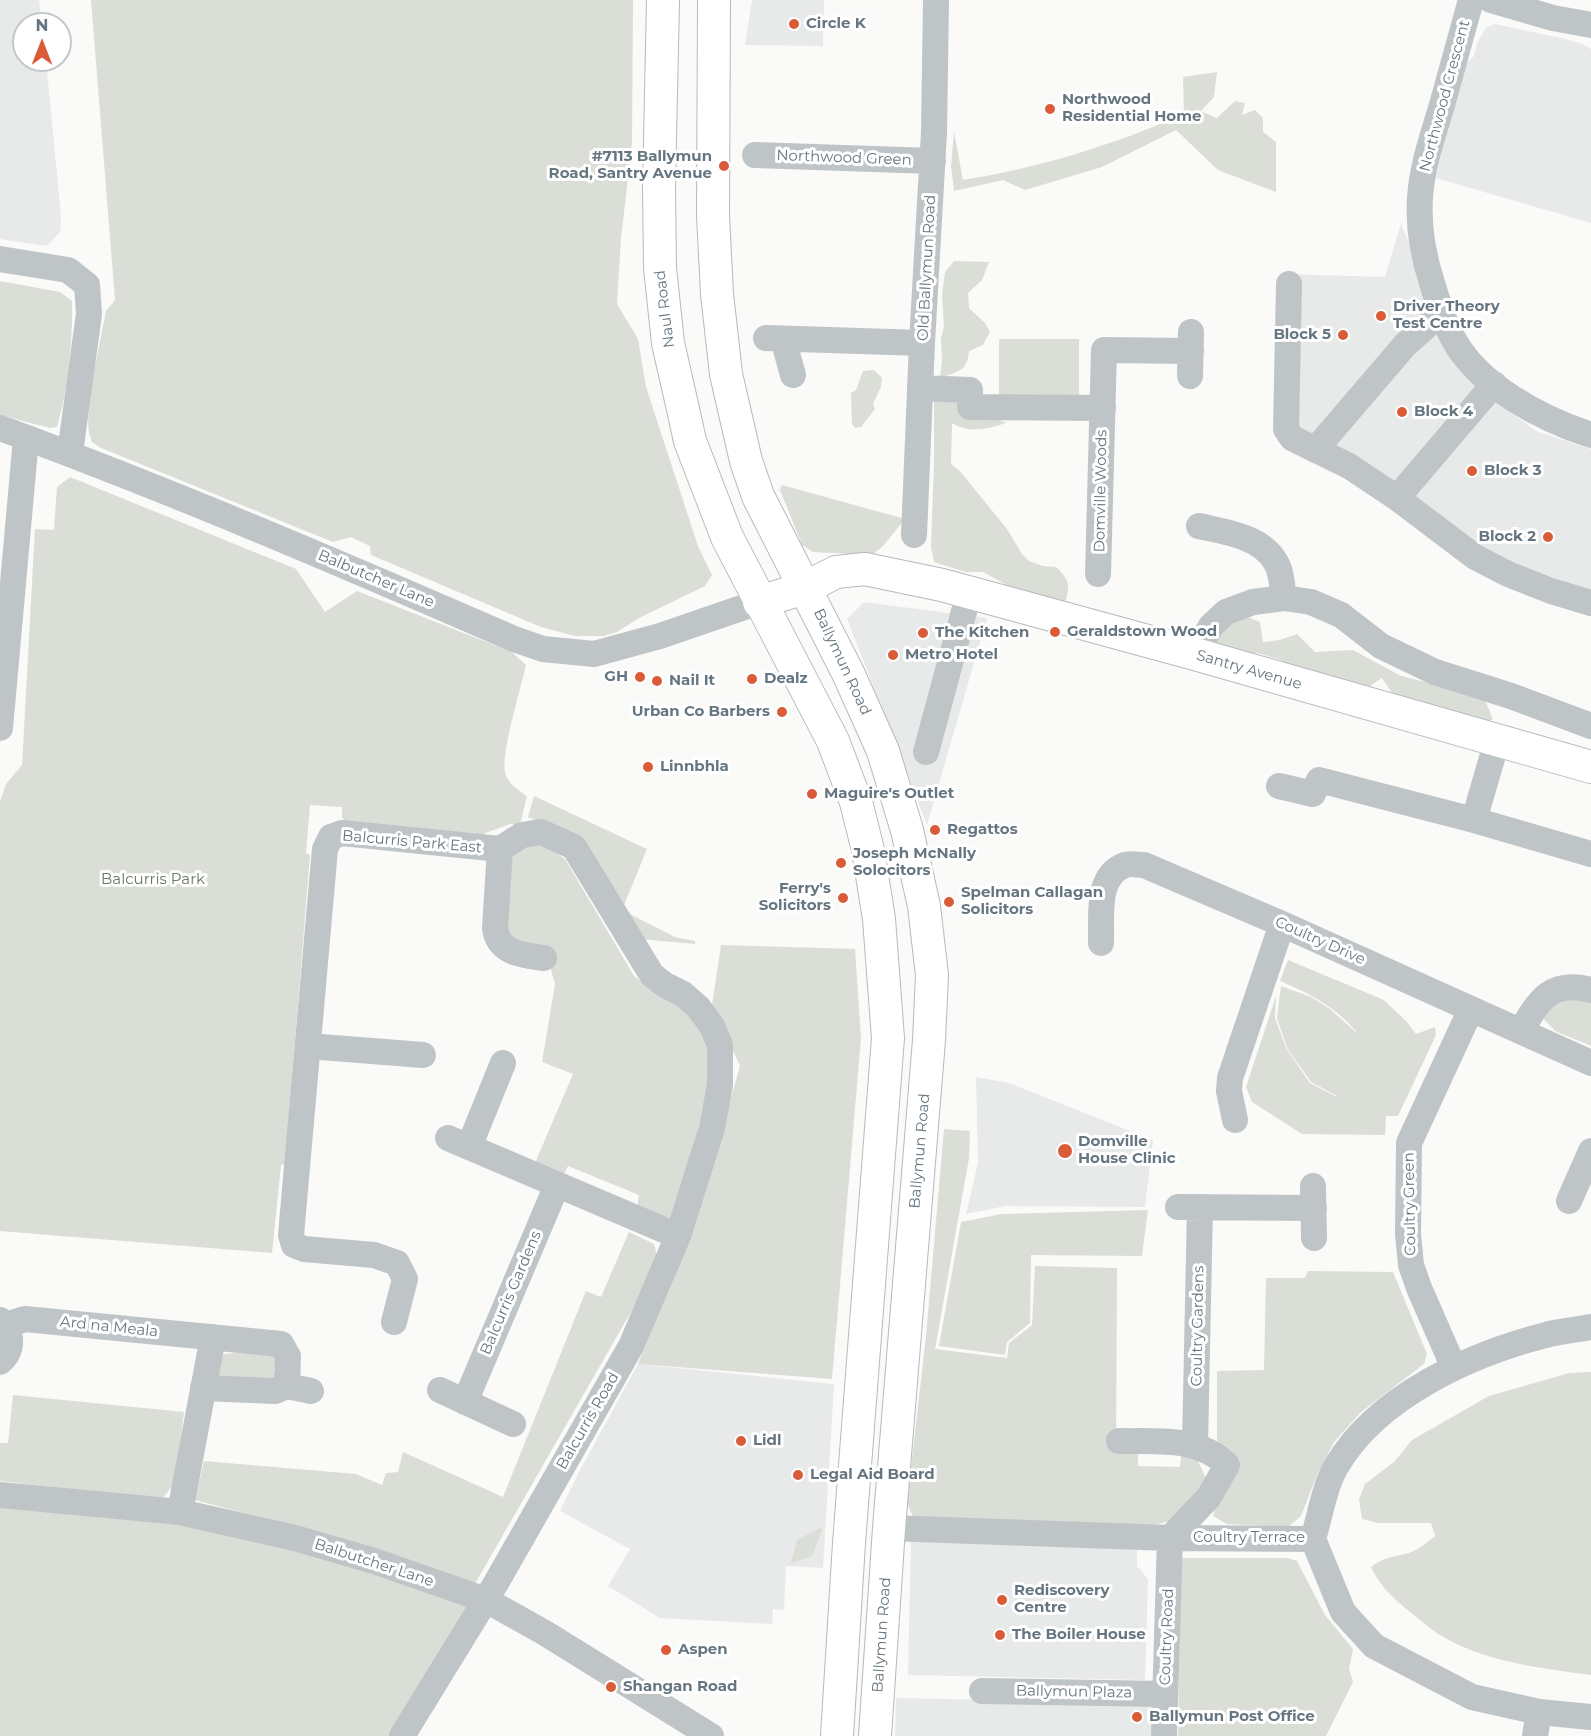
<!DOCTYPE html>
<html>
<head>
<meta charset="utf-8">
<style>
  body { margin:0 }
  #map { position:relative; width:1591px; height:1736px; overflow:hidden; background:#fafaf8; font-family:Montserrat,sans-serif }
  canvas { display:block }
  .north { position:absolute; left:12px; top:12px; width:60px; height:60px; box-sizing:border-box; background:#fff; border:2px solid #c2c8cd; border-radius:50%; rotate:0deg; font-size:16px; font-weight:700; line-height:24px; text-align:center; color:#667681 }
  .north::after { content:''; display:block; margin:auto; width:21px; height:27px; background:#d95b38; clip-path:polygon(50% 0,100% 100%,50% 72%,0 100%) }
</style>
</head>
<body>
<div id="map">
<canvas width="1591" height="1736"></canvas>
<div class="north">N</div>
</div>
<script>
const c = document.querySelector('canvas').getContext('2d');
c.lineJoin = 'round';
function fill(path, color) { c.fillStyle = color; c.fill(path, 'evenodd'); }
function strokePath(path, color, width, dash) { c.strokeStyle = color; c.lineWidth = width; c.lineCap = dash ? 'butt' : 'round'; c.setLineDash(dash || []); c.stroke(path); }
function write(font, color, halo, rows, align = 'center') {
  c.font = font + ' Montserrat,sans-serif'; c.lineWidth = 6; c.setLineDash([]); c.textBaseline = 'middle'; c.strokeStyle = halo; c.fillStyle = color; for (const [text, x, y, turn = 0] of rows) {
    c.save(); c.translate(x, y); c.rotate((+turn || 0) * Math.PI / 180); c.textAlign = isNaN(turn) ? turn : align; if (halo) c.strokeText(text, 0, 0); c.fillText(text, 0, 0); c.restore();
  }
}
const built = new Path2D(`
  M 0,0 L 39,0 L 42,24 L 24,24 L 24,60 L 46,60 L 61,216 L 60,232 L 47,246 L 0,239 Z
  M 752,0 L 824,0 L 823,46 L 745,45 Z
  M 1495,24 L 1557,37 L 1580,43 L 1591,49 L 1591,223 L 1436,178 L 1457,73 L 1474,56 L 1477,43 L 1486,28 Z
  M 1401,224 L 1420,268 L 1504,407 L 1536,431 L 1591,449 L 1591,603 L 1551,591 L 1292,438 L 1282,274 L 1385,277 Z
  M 864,602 L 987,618 L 927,825 L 847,619 Z
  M 976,1077 L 1009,1083 L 1153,1140 L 1145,1207 L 1005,1206 L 966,1214 L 978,1163 Z
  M 638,1364 L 834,1384 L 823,1568 L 786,1566 L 784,1610 L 773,1609 L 772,1624 L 660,1618 L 608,1586 L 630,1549 L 560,1511 L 579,1472 Z
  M 911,1538 L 1137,1543 L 1137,1566 L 1148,1579 L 1145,1680 L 908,1675 Z
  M 896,1698 L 1159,1703 L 1158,1736 L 895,1736 Z`);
const green = new Path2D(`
  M 91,0 L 633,0 L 632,143 L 621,238 L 617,304 L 638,339 L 646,387 L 698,546 L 712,575 L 705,586 L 641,617 L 617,632 L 604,636 L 575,636 L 541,627 L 371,555 L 370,546 L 351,537 L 333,542 L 101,448 L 92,442 L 89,433 L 88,421 L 92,381 L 106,311 L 115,300 Z
  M 1217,72 L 1214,97 L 1201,111 L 1217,118 L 1235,101 L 1245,103 L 1242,115 L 1255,110 L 1263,118 L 1263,132 L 1276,142 L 1276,192 L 1218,170 L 1176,130 L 1102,167 L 1025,190 L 1003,180 L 954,191 L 951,166 L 954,132 L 963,180 C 1039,168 1113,145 1184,114 L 1183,77 Z
  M 954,261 L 989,262 L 982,280 L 968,293 L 969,308 L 985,323 L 990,332 L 983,345 L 969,351 C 967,372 958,371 940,378 L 942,360 L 941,338 L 944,326 L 942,295 L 945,272 Z
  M 0,281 L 60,292 L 72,301 C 73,339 68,391 57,427 L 50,428 L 0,415 Z
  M 999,339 L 1079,339 L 1079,400 L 999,399 Z
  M 874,370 L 882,378 L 881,387 L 873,404 L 875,409 L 861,427 L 855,428 L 852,424 L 851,393 L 856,390 L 863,371 Z
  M 934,391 L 1006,423 C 987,429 970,434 952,423 L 951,464 L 959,470 L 1007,529 L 1022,554 L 1029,561 L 1043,566 L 1056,567 C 1070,580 1071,587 1064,605 L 1019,592 L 983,572 L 965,572 L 934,562 L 931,547 L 934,463 Z
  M 70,477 L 296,569 L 325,612 L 357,591 L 512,652 L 526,665 C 521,688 501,752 505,772 C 507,783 518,790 527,796 L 520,825 L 510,824 L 480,835 L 346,823 L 342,817 L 342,807 L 310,805 L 306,853 L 310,855 L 285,1164 L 281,1165 L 272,1253 L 0,1231 L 0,801 L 6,784 L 22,765 L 35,529 L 54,530 L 57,487 Z
  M 782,485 L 905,519 L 883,546 L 872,555 L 813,552 L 802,545 L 780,490 Z
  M 1245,616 L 1260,622 L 1263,642 L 1280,640 L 1297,634 L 1315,652 L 1353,650 L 1401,676 L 1450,688 L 1486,702 L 1493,720 L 1474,721 L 1396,699 L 1382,678 L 1364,690 L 1296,671 L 1281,660 L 1257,653 L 1241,656 L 1210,646 L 1221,629 Z
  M 534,796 L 647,849 L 622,910 L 675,937 L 695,941 L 695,944 L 639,939 L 585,843 L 528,817 Z
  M 530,844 L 546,846 L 565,859 L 634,976 L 657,994 L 691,1008 L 711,1044 L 709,1080 L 680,1211 L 673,1218 L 658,1219 L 637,1208 L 639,1195 L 568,1166 L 560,1182 L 532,1170 L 573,1074 L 542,1062 L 555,984 L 548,959 L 507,943 L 509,862 L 516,853 Z
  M 721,945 L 855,949 L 861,1038 L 832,1379 L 638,1364 L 673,1274 L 717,1147 L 740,1066 L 712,1005 Z
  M 1288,960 L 1384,1000 L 1406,1021 L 1416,1034 L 1435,1027 L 1436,1035 L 1398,1116 L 1386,1116 L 1385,1135 L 1302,1134 L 1252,1102 L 1246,1087 L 1276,996 L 1275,1018 L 1286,1048 L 1310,1083 L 1335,1096 L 1339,1097 L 1311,1082 L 1287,1048 L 1277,1018 L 1281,986 L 1311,997 L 1330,1009 L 1359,1035 C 1339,1009 1309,993 1280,981 Z
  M 1564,994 L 1591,1002 L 1591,1046 L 1555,1031 L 1543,1018 L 1545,1005 Z
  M 944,1129 L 970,1131 L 969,1158 L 935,1349 L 1007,1358 L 1009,1343 L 1032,1325 L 1035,1266 L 1117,1268 L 1116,1454 L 1138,1454 L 1138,1466 L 1180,1467 L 1181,1456 L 1196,1457 L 1208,1482 L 1184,1516 L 1150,1527 L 913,1517 L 907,1503 L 926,1336 Z
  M 1148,1210 L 1142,1256 L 1031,1255 L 1030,1323 L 1007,1342 L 1005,1355 L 939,1346 L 961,1222 L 1002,1214 Z
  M 629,1232 L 654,1244 L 659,1263 L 472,1589 L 326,1535 L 195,1500 L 204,1461 L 356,1474 L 382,1485 L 386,1473 L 398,1472 L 403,1452 L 503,1497 L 586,1291 L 601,1297 Z
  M 1308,1271 L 1393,1272 L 1427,1354 L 1424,1364 L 1361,1412 L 1334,1442 L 1317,1475 L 1301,1516 L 1288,1527 L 1227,1524 L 1213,1516 L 1217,1502 L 1217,1371 L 1264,1370 L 1266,1278 L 1305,1278 Z
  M 269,1349 L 280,1361 L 274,1368 L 276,1383 L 207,1376 L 208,1356 Z
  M 1591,1372 L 1591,1675 C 1540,1668 1484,1662 1440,1635 C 1430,1629 1422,1621 1414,1615 C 1395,1600 1382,1589 1371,1567 C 1383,1557 1395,1557 1409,1553 C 1419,1549 1427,1543 1435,1536 L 1431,1523 L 1378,1523 L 1362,1519 L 1359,1499 L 1365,1484 L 1394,1462 L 1412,1440 L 1489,1396 L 1569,1373 Z
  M 13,1395 L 184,1412 L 175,1483 L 161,1500 L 0,1481 L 0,1443 L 8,1443 Z
  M 0,1496 L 180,1513 L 485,1600 L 402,1736 L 0,1736 Z
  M 820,1528 L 822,1530 L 812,1556 L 791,1563 L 797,1540 Z
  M 1181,1558 L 1287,1558 L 1297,1561 L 1325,1615 L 1353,1649 L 1349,1669 L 1353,1682 L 1326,1736 L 1178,1736 Z`);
const minor = new Path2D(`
  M 1471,0 C 1461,35 1452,70 1442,105 C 1433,135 1422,166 1420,198 C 1418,227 1423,255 1432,283 C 1438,302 1443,320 1453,338 C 1478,386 1542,419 1591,435
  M 1491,0 L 1553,18 L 1591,25
  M 755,155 L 933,161
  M 0,259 L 68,270 L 87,285 L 89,314 L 70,453
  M 1289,284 L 1286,429 L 1292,438 L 1349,466 L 1397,498 L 1475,557 L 1508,574 L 1551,591 L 1591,603
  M 766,338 L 922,343
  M 783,339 L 793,375
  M 1190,376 L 1191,332
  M 920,388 L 970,390 L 970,407 L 1103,408
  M 0,428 C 174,492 344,565 514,639 L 543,649 L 594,654 L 660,636 L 759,602
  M 1315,450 L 1405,345 L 1441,313
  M 1397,498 L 1494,384
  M 1199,526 C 1225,532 1260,536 1275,561 C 1282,571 1282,587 1284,598
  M 914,535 L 922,343 L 934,132 L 936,0
  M 1098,574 L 1104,350 L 1191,351
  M 1195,654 L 1211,626 L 1226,612 L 1253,602 L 1284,598 L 1311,602 L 1341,615 L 1381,646 L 1435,672 L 1511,696 L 1591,726
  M 0,728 L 26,438
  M 926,752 L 969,593
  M 1279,786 L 1313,794 L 1319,780 L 1474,820 L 1591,854
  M 1474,820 L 1497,741
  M 500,849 L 495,928 C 498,953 522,955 544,958
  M 1101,943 C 1102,917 1095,876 1125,865 C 1130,863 1139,865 1144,865 L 1282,924 L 1591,1063
  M 1521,1031 C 1539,1000 1551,979 1591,990
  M 308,1046 L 423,1055
  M 1235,1120 L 1229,1091 L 1230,1078 L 1282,924
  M 448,1138 L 678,1236
  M 469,1147 L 503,1063
  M 1313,1186 L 1314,1238
  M 1569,1201 L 1591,1151
  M 1178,1207 L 1314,1208
  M 0,1320 C 13,1332 14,1350 0,1362
  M 394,1322 L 405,1279 L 397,1263 L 374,1255 L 304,1249 L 294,1245 L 291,1235 L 325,849 L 331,837 L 342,833 L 500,849 L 522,835 L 541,832 L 574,847 L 652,975 L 665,985 L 683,994 L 698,1007 L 712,1026 L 720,1045 L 720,1085 L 712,1128 L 678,1236 L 631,1346 L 496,1583 L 402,1736
  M 6,1325 L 25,1319 L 281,1344 L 288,1356 L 287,1386 L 275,1391 L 203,1388
  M 1454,1368 L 1419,1288 L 1411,1265 L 1408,1234 L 1409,1143 L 1471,1009
  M 287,1386 L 311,1391
  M 440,1390 L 513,1424
  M 465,1402 L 557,1185
  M 1119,1441 C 1156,1442 1199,1436 1227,1465 L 1209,1497 L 1170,1538
  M 1195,1445 L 1200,1207
  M 0,1495 L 180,1512 L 295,1538 L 374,1561 L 486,1600 L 545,1633 L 711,1736
  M 180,1512 L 213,1337
  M 889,1528 L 1170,1538 L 1313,1539 C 1320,1516 1325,1484 1337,1465 C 1378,1396 1471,1354 1546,1335 C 1560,1331 1576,1330 1591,1327
  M 1313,1539 L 1343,1612 L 1374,1646 L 1472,1697 L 1539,1712 L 1591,1717
  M 982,1691 L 1165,1694
  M 1164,1736 L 1170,1538
  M 1535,1736 L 1539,1712`);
const major = new Path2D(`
  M 663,0 L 659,187 L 660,268 L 668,343 L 683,409 L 690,441 L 727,537 L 833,741 L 856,802 L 868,850 L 879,919 L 888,1038 L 849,1543 L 837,1736
  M 714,0 L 713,216 L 717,294 L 726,374 L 746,461 L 758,496 L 849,675 L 883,751 L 907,830 L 924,906 L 932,975 L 929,1040 L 889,1528 L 875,1736
  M 759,602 L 805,588 L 836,572 L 865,569 L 942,585 L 1195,654 L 1591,767`);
const markers = [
  [794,24,6,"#d95b38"],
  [1050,109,6,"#d95b38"],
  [724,166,6,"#d95b38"],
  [1381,316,6,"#d95b38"],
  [1343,335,6,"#d95b38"],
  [1402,412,6,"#d95b38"],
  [1472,471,6,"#d95b38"],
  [1548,537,6,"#d95b38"],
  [1055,632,6,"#d95b38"],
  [923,633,6,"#d95b38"],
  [893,655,6,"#d95b38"],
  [640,677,6,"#d95b38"],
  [752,679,6,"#d95b38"],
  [657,681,6,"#d95b38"],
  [782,712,6,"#d95b38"],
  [648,767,6,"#d95b38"],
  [812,794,6,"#d95b38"],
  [935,830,6,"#d95b38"],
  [841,863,6,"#d95b38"],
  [843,898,6,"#d95b38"],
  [949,902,6,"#d95b38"],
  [1065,1151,8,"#d95b38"],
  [741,1441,6,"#d95b38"],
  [798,1475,6,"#d95b38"],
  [1002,1600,6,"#d95b38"],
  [1000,1635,6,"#d95b38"],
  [666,1650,6,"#d95b38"],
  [611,1687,6,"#d95b38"],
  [1137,1717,6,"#d95b38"]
];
const poiNames = [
  ["Circle K",806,24],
  ["Northwood",1062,100],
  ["Residential Home",1062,117],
  ["#7113 Ballymun",712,157,"right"],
  ["Road, Santry Avenue",712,174,"right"],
  ["Driver Theory",1393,307],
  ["Test Centre",1393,324],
  ["Block 5",1331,335,"right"],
  ["Block 4",1414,412],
  ["Block 3",1484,471],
  ["Block 2",1536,537,"right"],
  ["Geraldstown Wood",1067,632],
  ["The Kitchen",935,633],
  ["Metro Hotel",905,655],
  ["GH",628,677,"right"],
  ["Dealz",764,679],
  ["Nail It",669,681],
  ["Urban Co Barbers",770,712,"right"],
  ["Linnbhla",660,767],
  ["Maguire's Outlet",824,794],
  ["Regattos",947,830],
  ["Joseph McNally",853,854],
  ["Solocitors",853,871],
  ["Ferry's",831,889,"right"],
  ["Solicitors",831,906,"right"],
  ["Spelman Callagan",961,893],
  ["Solicitors",961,910],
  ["Domville",1078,1142],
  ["House Clinic",1078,1159],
  ["Lidl",753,1441],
  ["Legal Aid Board",810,1475],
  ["Rediscovery",1014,1591],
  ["Centre",1014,1608],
  ["The Boiler House",1012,1635],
  ["Aspen",678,1650],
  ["Shangan Road",623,1687],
  ["Ballymun Post Office",1149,1717]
];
const streetNames = [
  ["Northwood Crescent",1445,96,-75],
  ["Northwood Green",844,158,2],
  ["Old Ballymun Road",927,268,-87],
  ["Naul Road",665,309,-97],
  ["Domville Woods",1101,491,-89],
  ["Balbutcher Lane",376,579,23],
  ["Ballymun Road",842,662,65],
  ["Santry Avenue",1249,670,16],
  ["Balcurris Park East",412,842,5],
  ["Coultry Drive",1320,941,24],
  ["Ballymun Road",920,1151,-85],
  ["Coultry Green",1410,1204,-91],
  ["Balcurris Gardens",511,1293,-67],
  ["Coultry Gardens",1198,1326,-89],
  ["Ard na Meala",109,1327,6],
  ["Balcurris Road",588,1421,-60],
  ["Coultry Terrace",1249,1538],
  ["Balbutcher Lane",374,1563,18],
  ["Ballymun Road",882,1635,-86],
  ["Coultry Road",1167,1637,-88],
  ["Ballymun Plaza",1074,1692,1]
];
const parkNames = [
  ["Balcurris Park",153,880]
];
fill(built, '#e8e9e9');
fill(green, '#daded7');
strokePath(major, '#b5babe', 34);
strokePath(minor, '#bfc4c7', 26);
strokePath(major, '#fff', 32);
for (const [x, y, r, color] of markers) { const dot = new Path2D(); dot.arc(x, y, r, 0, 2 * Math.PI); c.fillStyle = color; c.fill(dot); strokePath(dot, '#fff', 2); }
write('bold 15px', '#667681', '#fff', poiNames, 'left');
write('15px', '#667681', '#fff', streetNames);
write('15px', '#697965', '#fff', parkNames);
</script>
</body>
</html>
